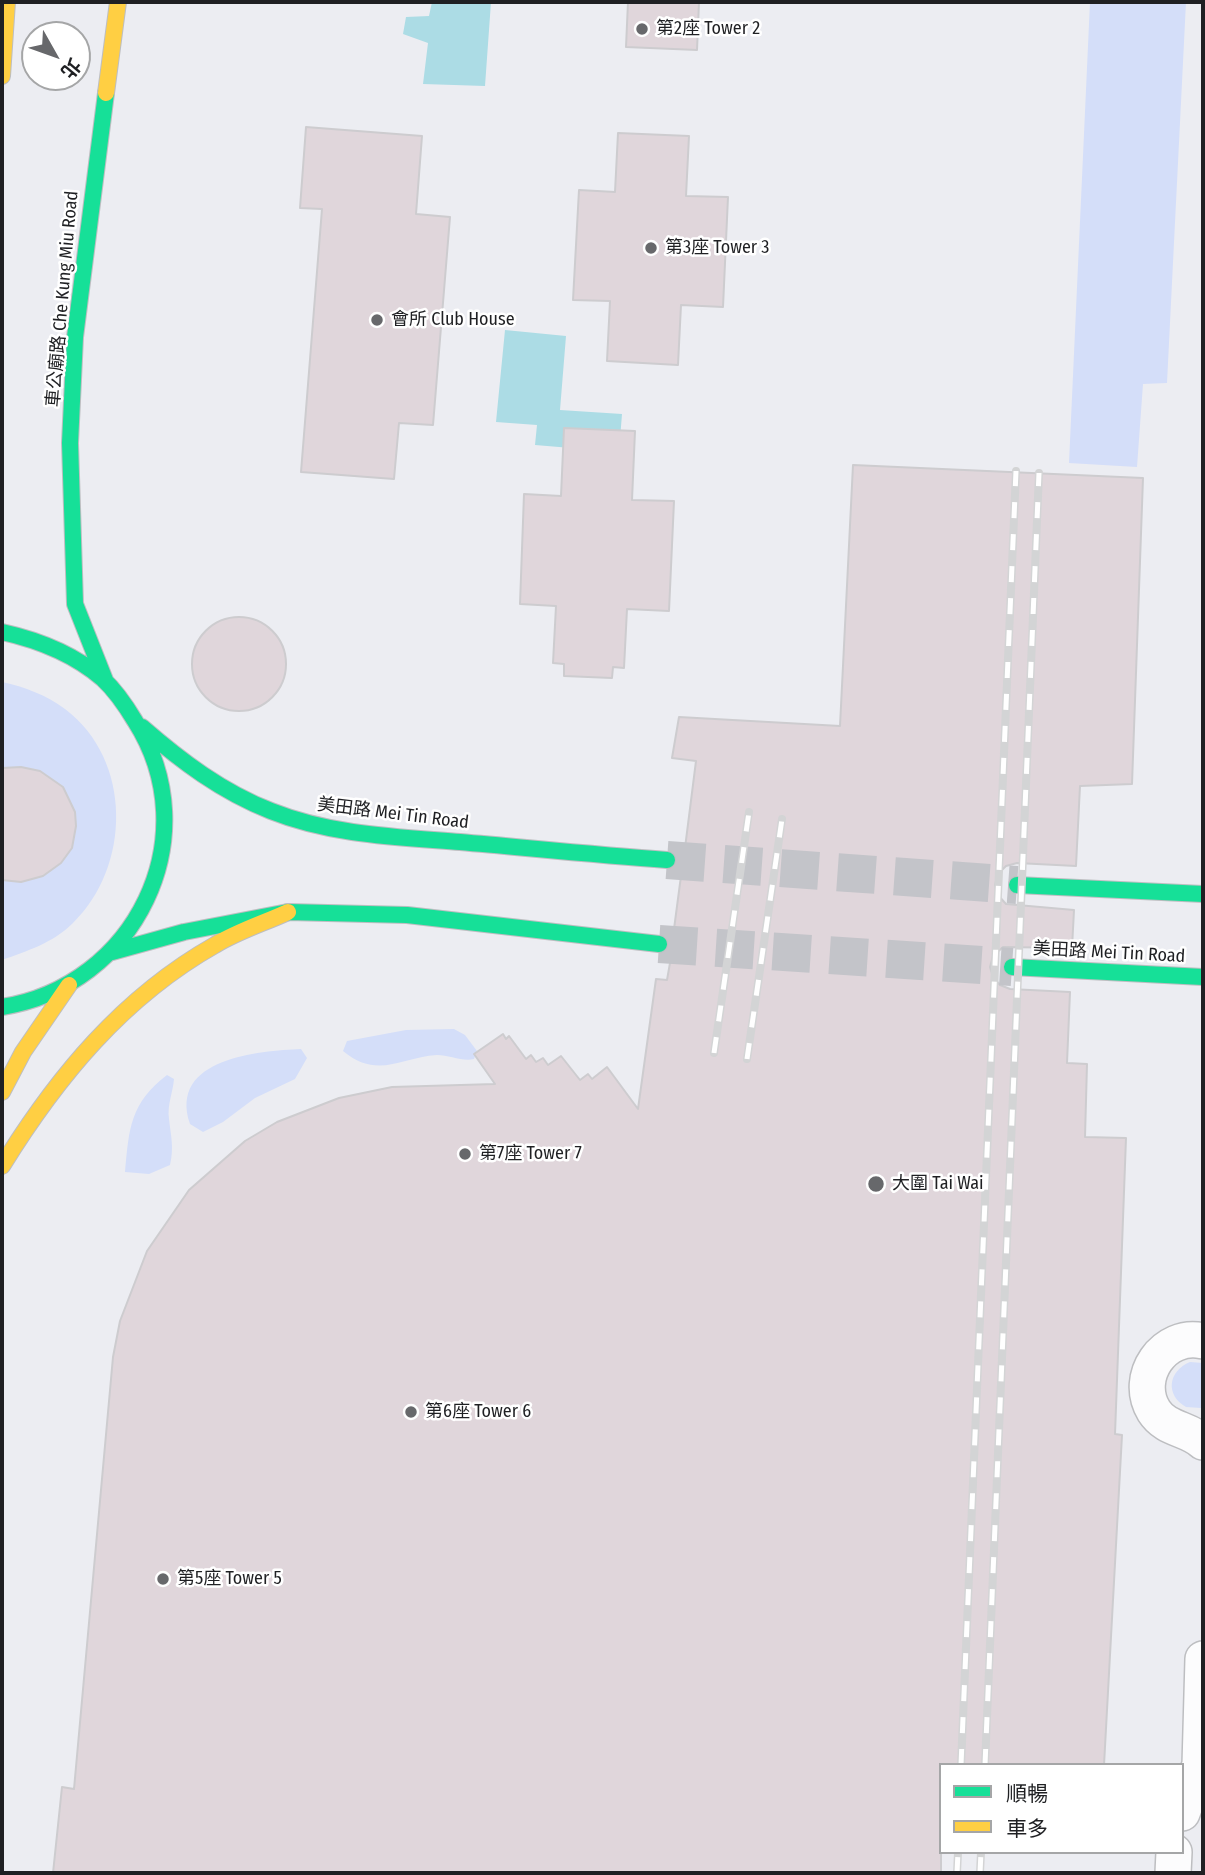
<!DOCTYPE html>
<html>
<head>
<meta charset="utf-8">
<style>
  body { margin:0 }
  #map { position:relative; width:1205px; height:1875px; overflow:hidden; background:#ecedf2; font-family:"Fira Sans Condensed","Noto Sans TC",sans-serif }
  canvas { display:block }
  .frame { position:absolute; inset:0; border:4px solid #1f2023; pointer-events:none }
  .legend { position:absolute; left:939px; top:1763px; width:245px; height:91px; box-sizing:border-box; background:#fff; border:2px solid #a5a6a7; margin:0; padding:9px 12px; list-style:none; font-size:21px; color:#1f2023 }
  .legend li { display:flex; align-items:center; gap:14px; height:35px }
  .legend b { width:35px; border:2px solid #a5a6a7 }
  .north { position:absolute; left:21px; top:21px; width:70px; height:70px; box-sizing:border-box; background:#fff; border:2px solid #a5a6a7; border-radius:50%; rotate:130deg; font-size:19px; font-weight:700; line-height:28px; text-align:center; color:#1f2023 }
  .north::after { content:''; display:block; margin:auto; width:24px; height:32px; background:#67686b; clip-path:polygon(50% 0,100% 100%,50% 72%,0 100%) }
</style>
</head>
<body>
<div id="map">
<canvas width="1205" height="1875"></canvas>
<div class="frame"></div>
<ul class="legend">
<li><b style="height:9px;background:#16e098"></b>順暢</li>
<li><b style="height:9px;background:#ffcf43"></b>車多</li>
</ul>
<div class="north">北</div>
</div>
<script>
const c = document.querySelector('canvas').getContext('2d');
c.lineJoin = 'round';
function fill(path, color) { c.fillStyle = color; c.fill(path, 'evenodd'); }
function strokePath(path, color, width, dash) { c.strokeStyle = color; c.lineWidth = width; c.lineCap = dash ? 'butt' : 'round'; c.setLineDash(dash || []); c.stroke(path); }
function write(font, color, halo, rows, align = 'center') {
  c.font = font + ' "Fira Sans Condensed","Noto Sans TC",sans-serif'; c.lineWidth = 5; c.setLineDash([]); c.textBaseline = 'middle'; c.strokeStyle = halo; c.fillStyle = color; for (const [text, x, y, turn = 0] of rows) {
    c.save(); c.translate(x, y); c.rotate((+turn || 0) * Math.PI / 180); c.textAlign = isNaN(turn) ? turn : align; if (halo) c.strokeText(text, 0, 0); c.fillText(text, 0, 0); c.restore();
  }
}
const green = new Path2D(`
  M 1090,2 L 1186,2 L 1167,383 L 1143,384 L 1137,467 L 1069,463 Z
  M 2,682 C 25,687 46,695 65,709 C 133,760 131,867 73,923 C 53,943 27,951 2,960 Z
  M 454,1029 L 465,1035 L 477,1051 L 474,1059 C 463,1062 449,1055 437,1055 C 401,1057 378,1080 343,1051 L 347,1041 L 406,1030 Z
  M 301,1049 L 307,1058 L 295,1079 L 255,1098 L 223,1122 L 203,1132 L 190,1124 C 168,1058 259,1051 301,1049 Z
  M 167,1075 L 174,1079 C 173,1092 167,1105 169,1119 C 171,1137 174,1147 170,1165 L 149,1174 L 125,1172 C 129,1129 130,1103 167,1075 Z
  M 1190,1362 L 1203,1363 L 1201,1408 L 1186,1407 C 1165,1395 1168,1371 1190,1362 Z`);
const water = new Path2D(`
  M 432,2 L 491,2 L 485,86 L 423,84 L 428,43 L 403,34 L 406,17 L 429,16 Z
  M 505,330 L 566,336 L 560,410 L 622,414 L 619,452 L 535,445 L 537,425 L 496,422 Z`);
const building = new Path2D(`
  M 628,2 L 699,2 L 697,50 L 626,47 Z
  M 306,127 L 422,136 L 416,214 L 450,217 L 433,425 L 399,423 L 394,479 L 301,472 L 322,209 L 300,208 Z
  M 618,133 L 689,136 L 686,196 L 728,197 L 723,307 L 681,305 L 678,365 L 607,361 L 610,301 L 573,300 L 579,190 L 615,192 Z
  M 564,428 L 635,431 L 632,500 L 674,501 L 669,611 L 627,609 L 624,668 L 613,667 L 612,678 L 564,676 L 564,664 L 553,663 L 556,606 L 520,604 L 524,494 L 561,496 Z
  M 853,465 L 1143,478 L 1132,784 L 1080,786 L 1076,866 L 1017,863 L 1006,866 L 998,874 L 995,885 L 997,894 L 1006,904 L 1074,910 L 1072,948 L 1003,947 L 993,956 L 990,967 L 993,977 L 1000,985 L 1010,989 L 1070,992 L 1067,1063 L 1087,1064 L 1085,1137 L 1126,1138 L 1115,1434 L 1122,1435 L 1104,1765 L 941,1765 L 941,1873 L 53,1873 L 62,1787 L 74,1789 L 113,1357 L 120,1321 L 147,1251 L 189,1190 L 245,1141 L 277,1122 L 339,1098 L 392,1087 L 495,1084 L 474,1054 L 503,1034 L 506,1039 L 509,1036 L 526,1059 L 531,1055 L 536,1062 L 543,1058 L 548,1065 L 561,1056 L 580,1080 L 588,1074 L 592,1079 L 607,1067 L 638,1109 L 656,979 L 667,980 L 670,963 L 681,947 L 674,929 L 681,876 L 689,862 L 685,848 L 696,761 L 672,758 L 679,717 L 840,726 Z
  M192 664a47 47 0 1 1 94 0a47 47 0 1 1-94 0Z
  M 21,767 L 40,771 L 63,787 L 75,812 L 76,826 L 72,848 L 61,863 L 43,876 L 21,882 L 2,880 L 2,768 Z`);
const secondaryTunnel = new Path2D(`
  M 667,860 L 1017,885
  M 659,944 L 1012,967`);
const street = new Path2D(`
  M 1203,1341 C 1164,1332 1133,1377 1154,1411 C 1166,1430 1188,1428 1203,1442
  M 1182,1813 L 1200,1765 L 1203,1659
  M 1173,1873 L 1174,1852`);
const fast = new Path2D(`
  M 2,632 C 38,640 74,654 103,679 C 116,691 126,706 135,721 C 209,837 135,986 2,1007
  M 105,680 L 75,604 L 70,443 L 75,337 L 106,93
  M 142,727 C 181,761 222,792 271,811 C 331,835 396,837 460,842 C 529,848 598,855 667,860
  M 1017,885 L 1203,894
  M 112,952 L 184,932 L 288,912 L 407,915 L 659,944
  M 1012,967 L 1203,977`);
const slow = new Path2D(`
  M 2,76 L 7,2
  M 106,93 L 118,2
  M 2,1092 L 23,1052 L 69,985
  M 2,1166 C 57,1077 123,997 215,945 C 238,931 264,923 288,912`);
const rail = new Path2D(`
  M 714,1053 L 749,812
  M 747,1059 L 782,819
  M 961,1765 L 1016,471
  M 985,1765 L 1039,473
  M 957,1873 L 958,1852
  M 980,1873 L 981,1852`);
const markers = [
  [642,29,7,"#67686b"],
  [651,248,7,"#67686b"],
  [377,320,7,"#67686b"],
  [465,1154,7,"#67686b"],
  [876,1184,9,"#67686b"],
  [411,1412,7,"#67686b"],
  [163,1579,7,"#67686b"]
];
const poiNames = [
  ["第2座 Tower 2",656,29],
  ["第3座 Tower 3",665,248],
  ["會所 Club House",391,320],
  ["第7座 Tower 7",479,1154],
  ["大圍 Tai Wai",892,1184],
  ["第6座 Tower 6",425,1412],
  ["第5座 Tower 5",177,1579]
];
const streetNames = [
  ["車公廟路 Che Kung Miu Road",63,299,-85],
  ["美田路 Mei Tin Road",393,814,7],
  ["美田路 Mei Tin Road",1109,953,3]
];
fill(green, '#d4def9');
fill(water, '#acdce5');
fill(building, '#e0d6db');
strokePath(building, '#cdcccf', 2);
strokePath(secondaryTunnel, '#c3c4c9', 38, [38, 19]);
strokePath(street, '#bdbec1', 38);
strokePath(fast, '#bdbec1', 18);
strokePath(slow, '#bdbec1', 18);
strokePath(street, '#fcfcfd', 35);
strokePath(fast, '#16e098', 16);
strokePath(slow, '#ffcf43', 16);
strokePath(rail, '#d3d4d5', 8);
strokePath(rail, '#fff', 5, [16]);
for (const [x, y, r, color] of markers) { const dot = new Path2D(); dot.arc(x, y, r, 0, 2 * Math.PI); c.fillStyle = color; c.fill(dot); strokePath(dot, '#fff', 2.5); }
write('18px', '#1f2023', '#fff', poiNames, 'left');
write('18px', '#1f2023', '#fff', streetNames);
</script>
</body>
</html>
